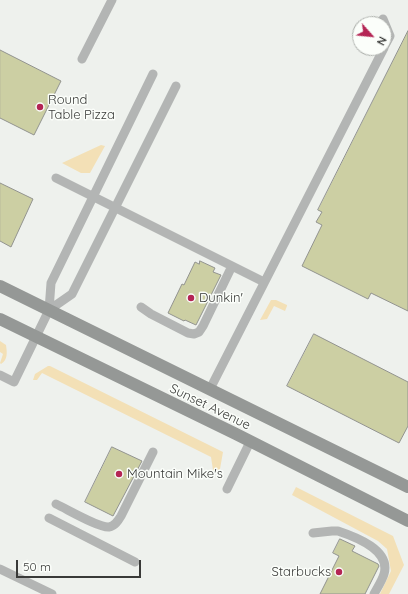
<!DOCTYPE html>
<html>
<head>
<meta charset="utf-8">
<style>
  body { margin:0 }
  #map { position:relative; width:408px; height:594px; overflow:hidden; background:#eef1ed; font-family:Quicksand,sans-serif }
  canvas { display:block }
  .north { position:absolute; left:352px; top:16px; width:40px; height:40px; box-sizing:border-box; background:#fbfefa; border:1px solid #adb0ac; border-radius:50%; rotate:117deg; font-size:11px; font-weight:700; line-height:16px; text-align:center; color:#393a38 }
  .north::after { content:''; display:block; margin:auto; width:14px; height:18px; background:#b42554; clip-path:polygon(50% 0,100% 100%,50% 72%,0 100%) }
  .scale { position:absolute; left:16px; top:560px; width:125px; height:18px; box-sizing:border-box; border:2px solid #393a38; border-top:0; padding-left:5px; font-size:12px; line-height:14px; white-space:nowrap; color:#393a38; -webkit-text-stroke:3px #fbfefa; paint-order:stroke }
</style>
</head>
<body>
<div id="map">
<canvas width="408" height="594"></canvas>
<div class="north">N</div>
<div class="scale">50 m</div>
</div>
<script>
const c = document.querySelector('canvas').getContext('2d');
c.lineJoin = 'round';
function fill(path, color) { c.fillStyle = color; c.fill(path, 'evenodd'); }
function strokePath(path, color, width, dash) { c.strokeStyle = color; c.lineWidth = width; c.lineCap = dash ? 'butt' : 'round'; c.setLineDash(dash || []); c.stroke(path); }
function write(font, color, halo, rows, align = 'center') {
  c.font = font + ' Quicksand,sans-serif'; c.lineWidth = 3; c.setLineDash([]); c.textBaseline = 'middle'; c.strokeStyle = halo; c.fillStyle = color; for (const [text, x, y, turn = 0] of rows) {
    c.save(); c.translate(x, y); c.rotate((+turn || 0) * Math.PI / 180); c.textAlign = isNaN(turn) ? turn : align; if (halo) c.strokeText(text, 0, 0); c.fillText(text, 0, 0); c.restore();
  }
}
const green = new Path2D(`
  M 101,145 L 105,146 L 90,173 L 81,173 L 62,163 Z
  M 271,300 L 276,300 L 287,305 L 287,306 L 285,311 L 274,306 L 267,319 L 260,320 Z
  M 0,341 L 6,345 C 7,352 8,360 1,364 L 0,363 L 3,354 L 0,352 Z
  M 48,366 L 50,366 L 223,452 L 220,469 L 214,473 L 213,470 L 211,457 L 42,373 L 37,380 L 33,380 L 35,374 Z
  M 296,487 L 393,536 L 404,565 L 389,594 L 380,594 L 391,571 L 387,549 L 378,541 L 292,495 Z`);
const building = new Path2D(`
  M 408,31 L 408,311 L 371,293 L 368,299 L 302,266 L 322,225 L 316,222 L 322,212 L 318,210 Z
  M 0,50 L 61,81 L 34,135 L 0,118 Z
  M 0,183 L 33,199 L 11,247 L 0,241 Z
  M 200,261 L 215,268 L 213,272 L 221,275 L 196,325 L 185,320 L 184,321 L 168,313 L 182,284 L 184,285 L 195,262 L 199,264 Z
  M 314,334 L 408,382 L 408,426 L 399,443 L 287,386 Z
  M 112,447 L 142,461 L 113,516 L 85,502 Z
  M 340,539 L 355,546 L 352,551 L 378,564 L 379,566 L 365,594 L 320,594 L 339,556 L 333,553 Z`);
const lane = new Path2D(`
  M 383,19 L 390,36 L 384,47
  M 82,59 L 112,0
  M 56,178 L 264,282
  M 141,307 L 151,314 L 188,333 L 194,334 L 199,332 L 203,326 L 232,266
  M 49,310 L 72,294 L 176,86
  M 0,375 L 14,382 L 49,310 L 51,283 L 153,74
  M 210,389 L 384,48
  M 227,489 L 250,442
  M 56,504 C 67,509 99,528 109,527 C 115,526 118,521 121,516 L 153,452
  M 49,518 L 135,562
  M 313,533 L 332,531 L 338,531 C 356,537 391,550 384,574 C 382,581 377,588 374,594
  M 0,569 L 52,594`);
const secondary = new Path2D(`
  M 0,286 L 408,487
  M 0,319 L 236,434 L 408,521`);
const markers = [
  [40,107,4,"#b42554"],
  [191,298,4,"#b42554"],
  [119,474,4,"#b42554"],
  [339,572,4,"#b42554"]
];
const poiNames = [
  ["Round",48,100],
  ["Table Pizza",48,115],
  ["Dunkin'",199,298],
  ["Mountain Mike's",127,474],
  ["Starbucks",331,572,"right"]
];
const streetNames = [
  ["Sunset Avenue",210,407,26]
];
fill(green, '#f3e0b6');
fill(building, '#cccfa3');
strokePath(building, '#92938f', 1);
strokePath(lane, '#b3b5b4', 9);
strokePath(secondary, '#959896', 12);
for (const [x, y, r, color] of markers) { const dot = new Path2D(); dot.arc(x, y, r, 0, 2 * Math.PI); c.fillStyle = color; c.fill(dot); strokePath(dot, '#fbfefa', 1.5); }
write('13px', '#393a38', '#fbfefa', poiNames, 'left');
write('13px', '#393a38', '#fbfefa', streetNames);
</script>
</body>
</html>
